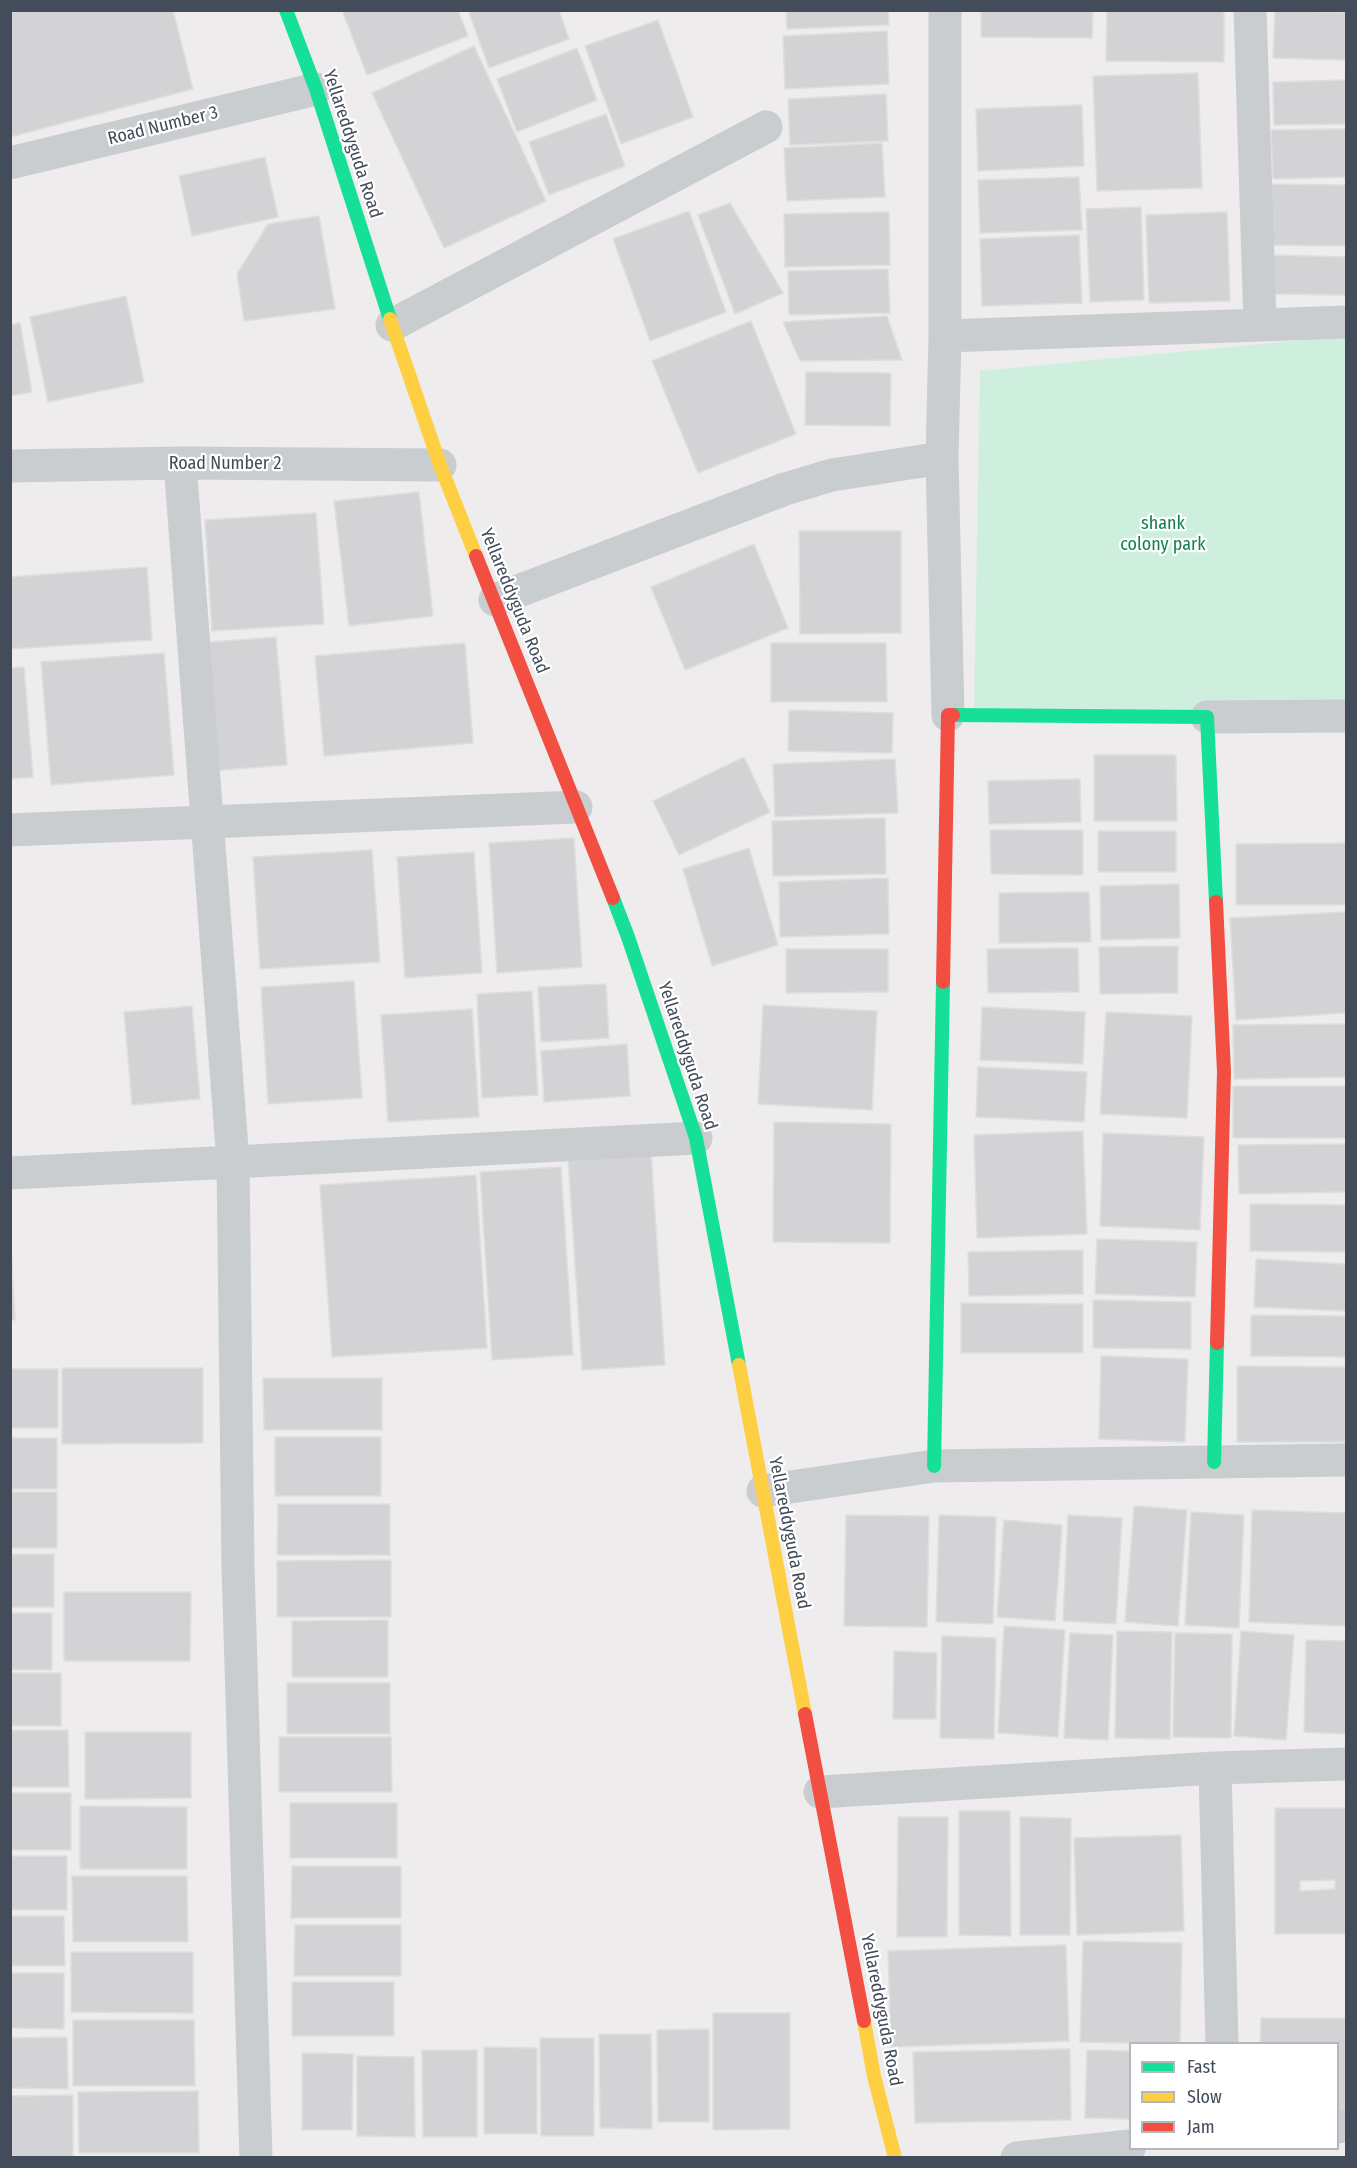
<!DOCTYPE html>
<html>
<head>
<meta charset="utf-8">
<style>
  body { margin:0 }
  #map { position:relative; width:1357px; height:2168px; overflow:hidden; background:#eeecec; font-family:"Fira Sans Condensed",sans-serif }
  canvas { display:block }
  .frame { position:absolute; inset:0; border:12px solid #434c5a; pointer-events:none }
  .legend { position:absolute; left:1129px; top:2042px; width:210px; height:108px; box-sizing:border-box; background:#fff; border:2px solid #b4b7bd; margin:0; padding:8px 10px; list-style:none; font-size:18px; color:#434c5a }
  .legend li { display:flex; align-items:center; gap:12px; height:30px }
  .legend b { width:30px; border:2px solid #b4b7bd }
</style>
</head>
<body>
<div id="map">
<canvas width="1357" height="2168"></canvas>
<div class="frame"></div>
<ul class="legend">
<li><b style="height:8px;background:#16e098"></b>Fast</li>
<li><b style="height:8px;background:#ffcf43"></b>Slow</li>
<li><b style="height:8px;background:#f24e42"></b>Jam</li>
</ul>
</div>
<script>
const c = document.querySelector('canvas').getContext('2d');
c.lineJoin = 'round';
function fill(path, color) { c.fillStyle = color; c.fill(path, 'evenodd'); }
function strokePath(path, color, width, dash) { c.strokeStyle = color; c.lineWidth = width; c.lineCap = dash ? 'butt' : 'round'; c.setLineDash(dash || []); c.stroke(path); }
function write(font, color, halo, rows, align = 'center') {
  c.font = font + ' "Fira Sans Condensed",sans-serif'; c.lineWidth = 4.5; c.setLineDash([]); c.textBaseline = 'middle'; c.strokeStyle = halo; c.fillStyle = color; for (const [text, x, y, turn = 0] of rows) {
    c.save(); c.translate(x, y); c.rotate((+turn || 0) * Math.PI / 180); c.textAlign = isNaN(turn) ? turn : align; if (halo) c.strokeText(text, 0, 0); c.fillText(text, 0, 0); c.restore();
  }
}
const green = new Path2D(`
  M 1346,336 L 1346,716 L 974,715 L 980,371 Z`);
const building = new Path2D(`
  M 10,10 L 173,10 L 193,89 L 10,137 Z
  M 342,10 L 458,10 L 468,36 L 367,75 Z
  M 468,10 L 559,10 L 569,39 L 489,68 Z
  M 786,10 L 888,10 L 889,25 L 787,29 Z
  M 981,10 L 1093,10 L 1092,38 L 981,37 Z
  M 1107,10 L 1224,10 L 1224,62 L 1106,61 Z
  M 1275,11 L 1346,12 L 1346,60 L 1273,58 Z
  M 658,20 L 693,117 L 621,144 L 585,46 Z
  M 887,31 L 889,84 L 785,89 L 783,36 Z
  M 474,46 L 546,201 L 444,248 L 372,93 Z
  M 577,48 L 597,100 L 517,132 L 497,79 Z
  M 1198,73 L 1202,188 L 1097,191 L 1093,76 Z
  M 1346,80 L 1346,124 L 1274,125 L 1273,82 Z
  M 886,94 L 888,141 L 790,145 L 788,99 Z
  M 1082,105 L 1084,166 L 978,171 L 976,109 Z
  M 606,114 L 625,166 L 549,195 L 529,142 Z
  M 1346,129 L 1346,177 L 1273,179 L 1271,130 Z
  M 882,143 L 885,197 L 787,201 L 784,148 Z
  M 265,157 L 278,217 L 192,236 L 179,176 Z
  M 1079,177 L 1082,230 L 980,233 L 978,180 Z
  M 1261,184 L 1346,185 L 1346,246 L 1261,245 Z
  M 730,203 L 783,293 L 735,314 L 698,215 Z
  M 1141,207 L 1144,300 L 1090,302 L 1086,209 Z
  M 689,211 L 726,312 L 650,341 L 613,239 Z
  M 889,212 L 890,265 L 785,267 L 784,214 Z
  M 1227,212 L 1230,301 L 1149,303 L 1146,215 Z
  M 319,216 L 335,309 L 244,321 L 237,274 L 268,224 Z
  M 1079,235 L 1082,303 L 982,306 L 980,239 Z
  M 1273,255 L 1346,257 L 1346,295 L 1273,294 Z
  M 888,269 L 890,313 L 789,315 L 788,271 Z
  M 126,296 L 144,382 L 48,402 L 30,317 Z
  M 887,316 L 902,360 L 800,361 L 783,322 Z
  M 751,321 L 796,434 L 698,473 L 652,361 Z
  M 20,323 L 32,392 L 10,396 L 10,325 Z
  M 806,372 L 891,373 L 890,426 L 805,425 Z
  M 419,492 L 433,616 L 349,626 L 334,501 Z
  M 316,513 L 324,624 L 212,631 L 205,520 Z
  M 799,531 L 901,531 L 901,633 L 800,634 Z
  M 754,544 L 788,628 L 685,670 L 651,587 Z
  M 147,567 L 152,640 L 10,649 L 10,577 Z
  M 276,637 L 287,765 L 210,771 L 198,643 Z
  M 465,643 L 473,743 L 324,756 L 315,656 Z
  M 771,643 L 886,643 L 887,702 L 771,702 Z
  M 164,653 L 174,775 L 51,785 L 41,662 Z
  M 24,667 L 33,777 L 10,779 L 10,668 Z
  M 789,710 L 893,713 L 892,753 L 788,751 Z
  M 1094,755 L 1176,755 L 1177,821 L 1094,821 Z
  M 744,757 L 770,812 L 679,855 L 653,801 Z
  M 895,759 L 898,813 L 775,817 L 773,764 Z
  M 1080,779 L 1081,822 L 989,824 L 988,781 Z
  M 885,818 L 886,874 L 773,876 L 772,821 Z
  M 990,830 L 1083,830 L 1083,875 L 991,874 Z
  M 1098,831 L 1176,831 L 1176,872 L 1098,872 Z
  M 574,838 L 582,967 L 497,973 L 489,843 Z
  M 1346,843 L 1346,905 L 1236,905 L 1236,844 Z
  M 749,848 L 778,945 L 712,966 L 683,869 Z
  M 372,850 L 380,962 L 260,969 L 253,857 Z
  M 474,852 L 482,973 L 405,978 L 397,857 Z
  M 888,878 L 889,934 L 780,937 L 779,882 Z
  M 1179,884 L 1180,938 L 1101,940 L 1100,886 Z
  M 1089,892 L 1091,942 L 999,943 L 999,893 Z
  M 1346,912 L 1346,1013 L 1236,1020 L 1230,918 Z
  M 1178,946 L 1178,993 L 1100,994 L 1099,947 Z
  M 1078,948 L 1079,992 L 988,993 L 987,949 Z
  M 786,949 L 888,949 L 888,992 L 786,993 Z
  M 354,981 L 362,1098 L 268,1104 L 261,987 Z
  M 606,984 L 609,1038 L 541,1042 L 538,987 Z
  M 532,991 L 538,1095 L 482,1098 L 477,994 Z
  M 763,1005 L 877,1011 L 872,1110 L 758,1104 Z
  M 192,1006 L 200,1099 L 132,1105 L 124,1012 Z
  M 982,1007 L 1085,1012 L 1083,1064 L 980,1060 Z
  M 472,1009 L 479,1117 L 388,1122 L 381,1015 Z
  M 1106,1012 L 1192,1016 L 1187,1118 L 1100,1114 Z
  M 1346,1024 L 1346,1077 L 1234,1079 L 1233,1025 Z
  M 627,1044 L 630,1096 L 544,1102 L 541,1051 Z
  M 978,1067 L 1087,1072 L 1084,1122 L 976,1117 Z
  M 1233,1086 L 1346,1086 L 1346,1138 L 1233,1138 Z
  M 774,1122 L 891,1124 L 890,1243 L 773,1242 Z
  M 1083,1131 L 1087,1234 L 977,1238 L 974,1135 Z
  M 1103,1133 L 1204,1137 L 1200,1230 L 1100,1226 Z
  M 1346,1144 L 1346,1192 L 1239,1194 L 1238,1145 Z
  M 651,1152 L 665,1365 L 582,1370 L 568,1158 Z
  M 561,1167 L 573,1355 L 492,1360 L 480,1172 Z
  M 476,1175 L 487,1348 L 332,1357 L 320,1185 Z
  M 1250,1204 L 1346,1205 L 1346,1252 L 1250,1251 Z
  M 10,1229 L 15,1320 L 10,1320 Z
  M 1097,1239 L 1197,1242 L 1195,1297 L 1095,1294 Z
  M 1083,1250 L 1083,1294 L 969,1296 L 968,1252 Z
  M 1256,1259 L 1346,1264 L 1346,1311 L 1254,1307 Z
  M 1093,1300 L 1191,1302 L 1191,1349 L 1093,1348 Z
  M 961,1303 L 1083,1304 L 1083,1353 L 961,1353 Z
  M 1251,1315 L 1346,1316 L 1346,1357 L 1251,1356 Z
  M 1101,1356 L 1188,1359 L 1185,1442 L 1099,1439 Z
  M 1237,1366 L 1346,1367 L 1346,1442 L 1237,1442 Z
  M 62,1368 L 203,1368 L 203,1443 L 62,1444 Z
  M 10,1369 L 58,1369 L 58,1428 L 10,1428 Z
  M 263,1378 L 382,1378 L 382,1430 L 264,1430 Z
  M 275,1437 L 381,1437 L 381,1496 L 275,1496 Z
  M 10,1438 L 57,1438 L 57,1489 L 10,1489 Z
  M 10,1492 L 57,1492 L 57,1548 L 10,1548 Z
  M 278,1504 L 390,1504 L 390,1555 L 277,1555 Z
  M 1134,1506 L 1187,1510 L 1178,1626 L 1125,1622 Z
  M 1252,1510 L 1346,1513 L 1346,1626 L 1249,1622 Z
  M 1191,1512 L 1244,1515 L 1239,1628 L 1185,1625 Z
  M 846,1515 L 929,1516 L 927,1627 L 844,1626 Z
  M 939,1515 L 996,1517 L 993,1624 L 936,1622 Z
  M 1068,1515 L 1122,1518 L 1116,1624 L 1063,1621 Z
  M 1004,1520 L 1062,1525 L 1055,1621 L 997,1617 Z
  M 10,1554 L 54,1554 L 54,1607 L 10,1607 Z
  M 391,1560 L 391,1617 L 277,1617 L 277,1561 Z
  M 64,1592 L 191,1592 L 190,1661 L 64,1661 Z
  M 10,1613 L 52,1613 L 52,1670 L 10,1670 Z
  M 388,1620 L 388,1677 L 292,1677 L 292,1621 Z
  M 1004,1626 L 1065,1630 L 1058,1737 L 998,1733 Z
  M 1117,1631 L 1172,1632 L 1170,1739 L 1115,1738 Z
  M 1241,1631 L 1294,1635 L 1286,1740 L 1234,1736 Z
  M 1070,1633 L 1113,1635 L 1108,1740 L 1064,1738 Z
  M 1175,1633 L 1232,1634 L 1231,1738 L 1173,1737 Z
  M 942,1636 L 996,1638 L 994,1739 L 940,1738 Z
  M 1306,1640 L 1346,1641 L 1346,1734 L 1304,1732 Z
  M 894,1651 L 937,1653 L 936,1719 L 893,1719 Z
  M 10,1673 L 61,1673 L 61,1726 L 10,1726 Z
  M 287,1683 L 390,1683 L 390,1734 L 287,1734 Z
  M 10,1730 L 68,1730 L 69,1787 L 10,1787 Z
  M 85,1732 L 191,1732 L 191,1798 L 85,1799 Z
  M 279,1737 L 391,1737 L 392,1792 L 279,1792 Z
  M 10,1793 L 71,1793 L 71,1850 L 10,1850 Z
  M 290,1803 L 397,1803 L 397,1858 L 290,1858 Z
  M 80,1806 L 187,1807 L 187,1869 L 80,1869 Z
  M 1275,1808 L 1346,1808 L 1346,1934 L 1275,1934 ZM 1335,1880 L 1335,1889 L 1300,1891 L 1300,1881 Z
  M 959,1811 L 1010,1811 L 1011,1936 L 959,1935 Z
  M 898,1817 L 948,1817 L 947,1937 L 897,1937 Z
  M 1020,1817 L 1071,1818 L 1070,1935 L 1020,1935 Z
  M 1181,1835 L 1184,1931 L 1077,1935 L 1074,1838 Z
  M 10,1856 L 67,1856 L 67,1910 L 10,1910 Z
  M 292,1866 L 401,1866 L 401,1918 L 291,1918 Z
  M 72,1876 L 187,1876 L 188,1942 L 73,1942 Z
  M 10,1916 L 64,1916 L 65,1966 L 10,1966 Z
  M 295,1925 L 401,1925 L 401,1976 L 294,1976 Z
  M 1083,1941 L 1182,1943 L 1180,2044 L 1080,2042 Z
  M 1066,1945 L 1069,2041 L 891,2047 L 888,1951 Z
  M 71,1952 L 193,1952 L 193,2013 L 71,2012 Z
  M 10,1973 L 64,1973 L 64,2029 L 10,2028 Z
  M 292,1982 L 394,1982 L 394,2036 L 292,2036 Z
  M 713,2013 L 790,2013 L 790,2129 L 713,2130 Z
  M 1261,2018 L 1346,2018 L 1346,2117 L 1338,2117 L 1338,2044 L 1260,2044 Z
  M 73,2020 L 194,2020 L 195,2086 L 73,2086 Z
  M 709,2029 L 709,2122 L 658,2122 L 657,2030 Z
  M 599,2034 L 651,2034 L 652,2129 L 600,2128 Z
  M 67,2037 L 68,2089 L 10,2088 L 10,2038 Z
  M 540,2038 L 594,2038 L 594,2136 L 541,2136 Z
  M 484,2047 L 537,2048 L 537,2134 L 484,2134 Z
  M 1070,2049 L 1071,2120 L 915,2123 L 913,2052 Z
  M 422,2050 L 477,2050 L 477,2137 L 423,2137 Z
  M 1087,2050 L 1130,2051 L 1130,2119 L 1085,2118 Z
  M 302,2053 L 353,2054 L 352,2130 L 302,2130 Z
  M 357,2056 L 414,2057 L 415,2137 L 357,2136 Z
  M 198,2091 L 199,2153 L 79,2153 L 78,2092 Z
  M 73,2095 L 73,2157 L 10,2157 L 10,2096 Z`);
const street = new Path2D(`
  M 945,10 L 945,336
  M 1250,10 L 1260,324
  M 10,163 L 316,89
  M 392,325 L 766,127
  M 942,458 L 948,715
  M 180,463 L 233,1162 L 696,1138
  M 10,466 L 180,463 L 440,465
  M 495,600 L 785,489 L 832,475 L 942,458 L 945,336 L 1346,322
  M 1207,717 L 1346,716
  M 10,830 L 576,807
  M 10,1173 L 233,1162 L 238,1567 L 256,2158
  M 763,1491 L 934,1466 L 1346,1460
  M 1215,1768 L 1222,2044
  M 820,1792 L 1215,1768 L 1346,1764
  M 1338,2127 L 1346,2126
  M 1017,2158 L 1130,2146`);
const fast = new Path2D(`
  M 286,10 L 316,89 L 390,319
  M 953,715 L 1207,717 L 1216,902
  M 613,898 L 628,937 L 696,1138 L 739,1365
  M 1214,1462 L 1217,1343
  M 934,1466 L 943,982`);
const slow = new Path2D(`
  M 390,319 L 440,465 L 476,556
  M 739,1365 L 805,1714
  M 864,2021 L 874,2076 L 895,2158`);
const jam = new Path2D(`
  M 476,556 L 613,898
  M 1216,902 L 1224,1072 L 1217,1343
  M 943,982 L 948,715 L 953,715
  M 805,1714 L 864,2021`);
const streetNames = [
  ["Road Number 3",163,126,-14],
  ["Yellareddyguda Road",352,144,72],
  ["Road Number 2",225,464],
  ["Yellareddyguda Road",514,601,68],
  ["Yellareddyguda Road",687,1056,72],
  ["Yellareddyguda Road",789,1533,79],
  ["Yellareddyguda Road",881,2010,79]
];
const parkNames = [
  ["shank",1163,524],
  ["colony park",1163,545]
];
fill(green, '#ceefde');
fill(building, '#d3d3d5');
strokePath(building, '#dfdedf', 1.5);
strokePath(street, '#cacdd0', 33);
strokePath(fast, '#16e098', 14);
strokePath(slow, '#ffcf43', 14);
strokePath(jam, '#f24e42', 14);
write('18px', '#434c5a', '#fff', streetNames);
write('18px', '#107f54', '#fff', parkNames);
</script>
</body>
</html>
